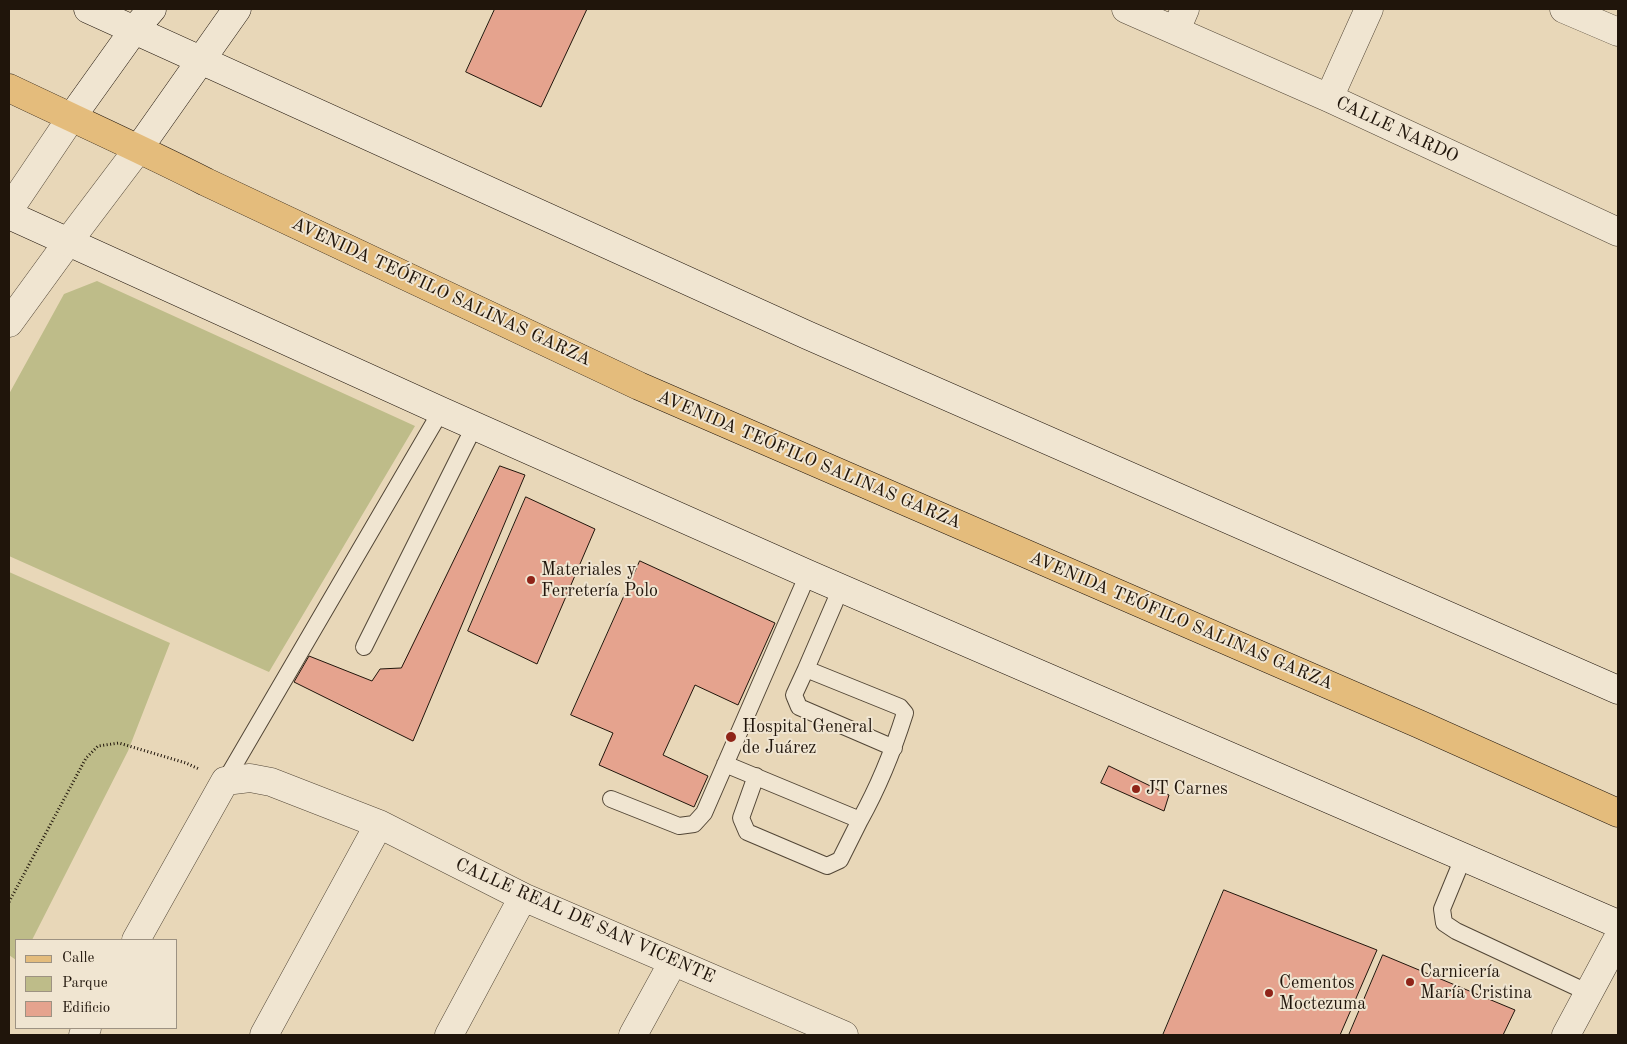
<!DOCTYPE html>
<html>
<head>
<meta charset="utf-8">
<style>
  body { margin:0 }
  #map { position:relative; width:1627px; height:1044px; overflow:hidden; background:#e8d7b8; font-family:"Old Standard TT",serif }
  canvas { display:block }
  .frame { position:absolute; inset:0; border:10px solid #20150b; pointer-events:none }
  .legend { position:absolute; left:15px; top:939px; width:162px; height:90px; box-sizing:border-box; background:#f0e5d1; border:1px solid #9d9282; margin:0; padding:6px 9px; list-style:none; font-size:15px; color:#20150b }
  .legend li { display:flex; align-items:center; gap:10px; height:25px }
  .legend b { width:25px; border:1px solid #9d9282 }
</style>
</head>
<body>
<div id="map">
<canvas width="1627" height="1044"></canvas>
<div class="frame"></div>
<ul class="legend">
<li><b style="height:6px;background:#e4bc7c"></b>Calle</li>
<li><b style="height:14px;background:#bebc89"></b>Parque</li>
<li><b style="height:14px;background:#e5a38e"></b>Edificio</li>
</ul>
</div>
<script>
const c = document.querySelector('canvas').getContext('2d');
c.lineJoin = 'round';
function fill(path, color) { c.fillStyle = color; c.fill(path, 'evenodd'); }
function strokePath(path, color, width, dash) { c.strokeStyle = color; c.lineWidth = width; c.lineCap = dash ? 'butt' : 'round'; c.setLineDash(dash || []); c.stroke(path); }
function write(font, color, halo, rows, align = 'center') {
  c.font = font + ' "Old Standard TT",serif'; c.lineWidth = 4; c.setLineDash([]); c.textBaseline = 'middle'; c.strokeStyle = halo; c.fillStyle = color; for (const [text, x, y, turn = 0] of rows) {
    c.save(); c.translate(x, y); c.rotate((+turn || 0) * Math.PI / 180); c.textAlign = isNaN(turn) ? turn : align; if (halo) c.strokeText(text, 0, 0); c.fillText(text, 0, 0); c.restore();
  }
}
const green = new Path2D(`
  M 97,281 L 415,426 L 269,672 L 9,556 L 9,394 L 64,294 Z
  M 9,572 L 170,643 L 128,751 L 32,940 L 16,940 L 16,960 L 9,955 Z`);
const building = new Path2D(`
  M 495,9 L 587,9 L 541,107 L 466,72 Z
  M 500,466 L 525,475 L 413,741 L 294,682 L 309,656 L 372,681 L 380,669 L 401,668 Z
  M 526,497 L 595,529 L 537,664 L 468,631 Z
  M 640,561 L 775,623 L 738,705 L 695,685 L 663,755 L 708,776 L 694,807 L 599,765 L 613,733 L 571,715 Z
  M 1109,766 L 1169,795 L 1164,811 L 1101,783 Z
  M 1224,890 L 1377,950 L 1340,1035 L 1163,1035 Z
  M 1383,955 L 1515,1010 L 1503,1035 L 1349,1035 Z`);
const path = new Path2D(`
  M 9,902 L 86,758 L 98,746 L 119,743 L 186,763 L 199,769`);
const lane = new Path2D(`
  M 841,588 L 806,669 L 900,707 L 905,713 C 893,751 879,786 860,820
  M 364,647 L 475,425
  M 806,669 L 794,695 L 799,707 L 894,748
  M 725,764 L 860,820 L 840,860 L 827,866 L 747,832 L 741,818 L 756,776
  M 225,781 L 441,411
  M 611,799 L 679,826 L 694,824 L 704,813 L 808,574
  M 1463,858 L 1442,909 L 1444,923 L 1456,931 L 1589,993`);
const street = new Path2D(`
  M 1126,9 L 1329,98 L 1618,232
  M 1564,9 L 1618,32
  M 1176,30 L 1185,9
  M 1329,98 L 1369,9
  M 9,210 L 71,118
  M 9,323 L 68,242 L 139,148
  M 136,940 L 225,781 L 250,778 L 271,782 L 379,824 L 523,897 L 844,1035
  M 83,1035 L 87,1028
  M 264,1035 L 379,824
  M 449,1035 L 523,897
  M 633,1035 L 673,962
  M 1566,1035 L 1618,938`);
const secondary = new Path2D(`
  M 88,9 L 807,335 L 1618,690
  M 71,118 L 134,30 L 152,9
  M 139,148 L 237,9
  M 9,215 L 441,411 L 808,574 L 1618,924`);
const primary = new Path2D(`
  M 9,88 C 74,119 141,149 206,182 L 639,386 L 1419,724 L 1618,813`);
const markers = [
  [531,580,5,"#8f2418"],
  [731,737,6,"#8f2418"],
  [1136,789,5,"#8f2418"],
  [1410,982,5,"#8f2418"],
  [1269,993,5,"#8f2418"]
];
const streetNames = [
  ["CALLE NARDO",1397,130,25],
  ["AVENIDA TEÓFILO SALINAS GARZA",441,292,25],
  ["AVENIDA TEÓFILO SALINAS GARZA",809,460,23],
  ["AVENIDA TEÓFILO SALINAS GARZA",1181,621,23],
  ["CALLE REAL DE SAN VICENTE",585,921,24]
];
const poiNames = [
  ["Materiales y",541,570],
  ["Ferretería Polo",541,591],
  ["Hospital General",742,727],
  ["de Juárez",742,748],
  ["JT Carnes",1146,789],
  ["Carnicería",1420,972],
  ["María Cristina",1420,993],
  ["Cementos",1279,983],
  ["Moctezuma",1279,1004]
];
fill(green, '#bebc89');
fill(building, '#e5a38e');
strokePath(building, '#20150b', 1);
strokePath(lane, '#524636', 18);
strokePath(street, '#524636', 29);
strokePath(secondary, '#20150b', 29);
strokePath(primary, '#20150b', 29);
strokePath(path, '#20150b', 3, [1, 2.5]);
strokePath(lane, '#f0e5d1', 16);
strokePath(street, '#f0e5d1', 28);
strokePath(secondary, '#f0e5d1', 28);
strokePath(primary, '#e4bc7c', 28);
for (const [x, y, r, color] of markers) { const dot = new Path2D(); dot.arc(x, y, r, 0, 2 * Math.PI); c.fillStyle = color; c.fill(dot); strokePath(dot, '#f0e5d1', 2); }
write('18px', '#20150b', '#f0e5d1', streetNames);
write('18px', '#20150b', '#f0e5d1', poiNames, 'left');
</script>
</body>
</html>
